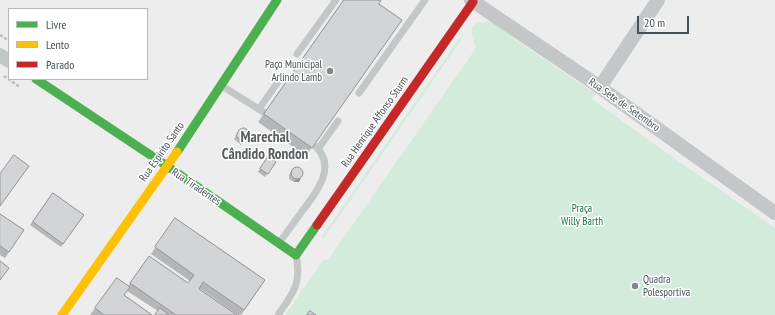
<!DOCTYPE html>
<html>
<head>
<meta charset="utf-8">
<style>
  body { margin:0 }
  #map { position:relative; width:775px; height:315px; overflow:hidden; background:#ededed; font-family:"PT Sans Narrow",sans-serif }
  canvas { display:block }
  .legend { position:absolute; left:8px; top:8px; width:140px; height:72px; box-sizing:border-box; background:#fff; border:1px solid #b5b9bc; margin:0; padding:5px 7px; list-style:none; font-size:12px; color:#465057 }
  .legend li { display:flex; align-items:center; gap:8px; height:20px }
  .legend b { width:20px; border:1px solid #b5b9bc }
  .scale { position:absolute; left:637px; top:16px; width:52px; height:18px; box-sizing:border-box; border:2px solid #465057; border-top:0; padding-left:5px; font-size:12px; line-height:14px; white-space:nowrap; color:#465057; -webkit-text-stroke:3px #fff; paint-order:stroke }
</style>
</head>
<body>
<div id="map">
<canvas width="775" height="315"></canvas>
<ul class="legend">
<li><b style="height:5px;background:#4caf50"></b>Livre</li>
<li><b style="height:5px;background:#ffc107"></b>Lento</li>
<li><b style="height:5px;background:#c62828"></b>Parado</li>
</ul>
<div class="scale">20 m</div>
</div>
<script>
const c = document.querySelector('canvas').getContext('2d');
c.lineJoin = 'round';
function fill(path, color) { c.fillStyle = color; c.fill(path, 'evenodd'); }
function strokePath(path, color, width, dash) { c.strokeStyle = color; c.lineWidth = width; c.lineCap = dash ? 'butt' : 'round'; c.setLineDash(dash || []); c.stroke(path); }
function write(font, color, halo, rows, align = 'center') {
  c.font = font + ' "PT Sans Narrow",sans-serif'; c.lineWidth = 3; c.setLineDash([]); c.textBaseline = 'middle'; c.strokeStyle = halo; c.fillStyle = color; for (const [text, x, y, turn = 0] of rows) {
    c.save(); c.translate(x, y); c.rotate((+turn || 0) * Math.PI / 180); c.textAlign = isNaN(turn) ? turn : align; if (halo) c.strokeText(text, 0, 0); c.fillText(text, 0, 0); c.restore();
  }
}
const green = new Path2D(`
  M 496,22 L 512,32 L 513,38 L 596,94 L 592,99 L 661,149 L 775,228 L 775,315 L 285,315 L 324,259 L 328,260 L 476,48 C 468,24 469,22 496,22 Z
  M 461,36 L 461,40 L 324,238 L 321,238 Z`);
const path = new Path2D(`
  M 0,35 L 9,41
  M 4,76 L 20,87`);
const lane = new Path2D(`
  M 297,54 L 336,0
  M 222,86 L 265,113
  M 359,93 L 425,0
  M 259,109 L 278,82
  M 318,149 L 338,121
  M 279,243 C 287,232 295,221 303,210 C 317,192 338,165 314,145
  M 278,315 C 293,293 302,284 296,255`);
const street = new Path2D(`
  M 471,0 L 591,81 L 775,213
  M 0,55 L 9,61
  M 600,87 L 658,0`);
const fast = new Path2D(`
  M 36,79 L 167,166 L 296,255 L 317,225
  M 177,152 L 277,0`);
const slow = new Path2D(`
  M 62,315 L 177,152`);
const jam = new Path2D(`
  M 317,225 L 473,2`);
const wall = new Path2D(`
  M 344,0 L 379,4 L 402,20 L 306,156 L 258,122 Z
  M 239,131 L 249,135 L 241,145 L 234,139 Z
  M 268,157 L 276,162 L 265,177 L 258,172 Z
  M 294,168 L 299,182 L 294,182 L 289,179 L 289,175 Z
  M 53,193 L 84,215 L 61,247 L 30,225 Z
  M 0,214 L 24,230 L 5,258 L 0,255 Z
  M 175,218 L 265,280 L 241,315 L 238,315 L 199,288 L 199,289 L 237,315 L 155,315 L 158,311 L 127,291 L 124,295 L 152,315 L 90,315 L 117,278 L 128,286 L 149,256 L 188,283 L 190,281 L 151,254 Z`);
const shadedWall = new Path2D(`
  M 301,178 L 299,182 L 294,182 L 296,179 Z`);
const building = new Path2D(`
  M 344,0 L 381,0 L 379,4 L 402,20 L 312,148 L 264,114 Z
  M 244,128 L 248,130 L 249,135 L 243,142 L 236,136 L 239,130 Z
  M 14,155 L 29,166 L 0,206 L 0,174 Z
  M 268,157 L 276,162 L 268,174 L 260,169 Z
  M291 173a6 6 0 1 1 12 0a6 6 0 1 1-12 0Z
  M 53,193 L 84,215 L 63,244 L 33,222 Z
  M 0,214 L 24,230 L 9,252 L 0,246 Z
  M 175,218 L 265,280 L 244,310 L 203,282 L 199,289 L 237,315 L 176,315 L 130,283 L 149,256 L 188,283 L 194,275 L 155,247 Z
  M 0,261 L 9,268 L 0,280 Z
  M 117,278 L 130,287 L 124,295 L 152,315 L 104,315 L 95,308 Z
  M 160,308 L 169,315 L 155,315 Z
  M 310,311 L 316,315 L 307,315 Z`);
const markers = [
  [330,71,4,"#80878c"],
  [635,286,4,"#80878c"]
];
const poiNames = [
  ["Paço Municipal",322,65],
  ["Arlindo Lamb",322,78],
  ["Quadra",643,280,"left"],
  ["Polesportiva",643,293,"left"]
];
const streetNames = [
  ["Rua Sete de Setembro",624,105,35],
  ["Rua Henrique Affonso Sturm",375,122,-55],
  ["Rua Espírito Santo",162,152,-55],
  ["Rua Tiradentes",196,187,34]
];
const parkNames = [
  ["Praça",582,209],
  ["Willy Barth",582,222]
];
const districtNames = [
  ["Marechal",265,138],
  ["Cândido Rondon",265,155]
];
fill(green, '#d2ebda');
strokePath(path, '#b4bfbb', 2.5, [3, 2]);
strokePath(lane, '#c4c7c8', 7);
strokePath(street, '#c4c7c8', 14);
strokePath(fast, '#4caf50', 9);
strokePath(slow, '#ffc107', 9);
strokePath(jam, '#c62828', 9);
fill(wall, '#b5b6b8');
fill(shadedWall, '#949496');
fill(building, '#d3d4d6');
strokePath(building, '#949496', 1);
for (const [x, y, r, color] of markers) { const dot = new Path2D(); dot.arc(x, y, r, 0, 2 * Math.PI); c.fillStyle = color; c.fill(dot); strokePath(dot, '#fff', 1.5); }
write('11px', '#465057', '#fff', poiNames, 'right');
write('11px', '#465057', '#fff', streetNames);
write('11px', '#1d7241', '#fff', parkNames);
write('bold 15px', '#595d60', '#fff', districtNames);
</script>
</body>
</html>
